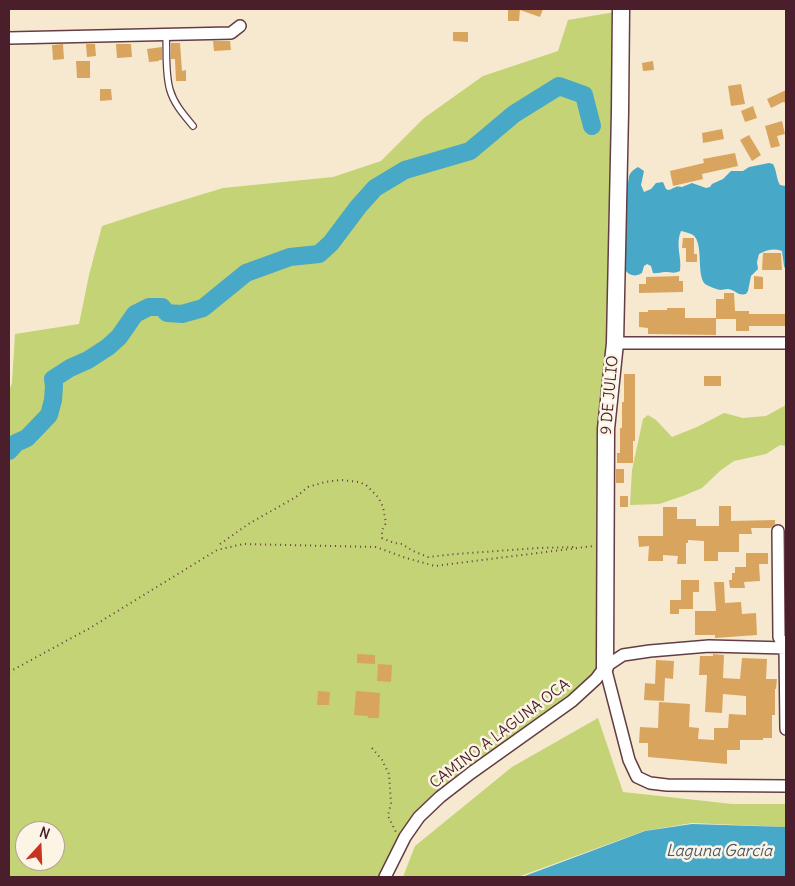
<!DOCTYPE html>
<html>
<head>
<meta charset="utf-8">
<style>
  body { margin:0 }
  #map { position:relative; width:795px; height:886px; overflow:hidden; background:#f6e9d0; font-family:Delius,sans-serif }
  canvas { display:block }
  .frame { position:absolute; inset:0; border:10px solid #4a1f2b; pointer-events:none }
  .north { position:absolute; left:15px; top:821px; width:50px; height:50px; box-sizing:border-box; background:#fcf5e5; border:1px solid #b59f9b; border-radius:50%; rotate:20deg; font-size:14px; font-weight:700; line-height:20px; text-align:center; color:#4a1f2b }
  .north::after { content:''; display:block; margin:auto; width:18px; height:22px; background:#c8321e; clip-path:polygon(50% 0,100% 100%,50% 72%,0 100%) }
</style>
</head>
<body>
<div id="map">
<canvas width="795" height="886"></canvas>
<div class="frame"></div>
<div class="north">N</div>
</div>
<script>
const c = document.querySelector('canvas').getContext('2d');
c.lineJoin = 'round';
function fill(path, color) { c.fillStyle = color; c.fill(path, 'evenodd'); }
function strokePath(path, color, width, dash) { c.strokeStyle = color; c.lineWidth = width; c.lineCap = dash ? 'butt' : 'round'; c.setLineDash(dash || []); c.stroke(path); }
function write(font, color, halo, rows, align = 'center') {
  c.font = font + ' Delius,sans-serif'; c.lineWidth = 5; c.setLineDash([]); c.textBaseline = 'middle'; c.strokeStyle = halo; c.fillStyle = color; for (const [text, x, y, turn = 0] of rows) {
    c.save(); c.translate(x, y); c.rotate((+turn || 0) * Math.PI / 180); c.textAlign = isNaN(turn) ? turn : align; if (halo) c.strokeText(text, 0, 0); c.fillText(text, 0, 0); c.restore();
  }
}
const green = new Path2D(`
  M 621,11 L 609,347 L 596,531 L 597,545 L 605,544 L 605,667 L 596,679 L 419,817 L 385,877 L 9,877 L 9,391 L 12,383 L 15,334 L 79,324 L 89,275 L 102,226 L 154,209 L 223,188 L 333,177 L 381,161 L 424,118 L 483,76 L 558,51 L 568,20 ZM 25,831 L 55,831 L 55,861 L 25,861 Z
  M 786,405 L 786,446 L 780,445 L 766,454 L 734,461 L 721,470 L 702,488 L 683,496 L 659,504 L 630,505 L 632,470 L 643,419 L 648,415 L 656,420 L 672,437 L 697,427 L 724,413 L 743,418 L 766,416 Z
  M 598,718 L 623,792 L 732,804 L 786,804 L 786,827 L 692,823 L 644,831 L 518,877 L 403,877 L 415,846 L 512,767 Z`);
const water = new Path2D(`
  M 769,163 L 773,164 C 777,171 776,178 780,185 L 786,186 L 786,271 L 784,266 L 782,251 C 774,248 766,250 759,254 L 757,262 L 758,269 L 751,276 L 748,291 L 746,294 C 737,296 736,290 728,289 C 725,289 723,290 720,290 C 716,289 708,286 705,284 C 696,275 704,243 693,235 C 690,233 685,232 681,231 C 675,244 682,258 680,271 C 674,274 671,272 665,272 C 660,272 658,274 653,273 L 651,266 L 647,264 L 644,266 L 642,273 C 636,277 629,276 625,270 L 625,190 C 632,179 624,175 638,167 L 644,171 L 641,185 L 644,192 L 651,189 L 656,183 L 663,182 L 666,189 L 668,190 C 674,189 675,185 682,187 L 692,183 L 706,188 L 710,187 L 712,184 L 723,179 L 731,171 L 743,171 L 749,167 Z
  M 692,824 L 786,827 L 786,877 L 522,877 L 645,831 Z`);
const river = new Path2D(`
  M 9,451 L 16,443 L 27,438 L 49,415 L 53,400 L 54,386 L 53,379 L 70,368 L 88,360 L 108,347 L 119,337 L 135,314 L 149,307 L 162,307 L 167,313 L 182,314 L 203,308 L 246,273 L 290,257 L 319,254 L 331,243 L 358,207 L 375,188 L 405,170 L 470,151 L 514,114 L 559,86 L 584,95 L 592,126`);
const building = new Path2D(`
  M 508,9 L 520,9 L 519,21 L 508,21 Z
  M 520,9 L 543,9 L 540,17 L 520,10 Z
  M 453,32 L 468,32 L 468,42 L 453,41 Z
  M 213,41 L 230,41 L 231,50 L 214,51 Z
  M 171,43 L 180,43 L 182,71 L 186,70 L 186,81 L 176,81 L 175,59 L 171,59 Z
  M 63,44 L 64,59 L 53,60 L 52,45 Z
  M 86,44 L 95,44 L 96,56 L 87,57 Z
  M 116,44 L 131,44 L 132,57 L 117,58 Z
  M 162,47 L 162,60 L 159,60 L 159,61 L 149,62 L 147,49 Z
  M 76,61 L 90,61 L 90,78 L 77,78 Z
  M 653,61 L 654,70 L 643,71 L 642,63 Z
  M 741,84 L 745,104 L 731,106 L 728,86 Z
  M 100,89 L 111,89 L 112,100 L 100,101 Z
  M 786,90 L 786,103 L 783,102 L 771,108 L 767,99 Z
  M 753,106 L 757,118 L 745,122 L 741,111 Z
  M 782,121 L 785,134 L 777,136 L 780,146 L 771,148 L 765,126 Z
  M 722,129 L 724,139 L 703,143 L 702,133 Z
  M 749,135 L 761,155 L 752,161 L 740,140 Z
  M 735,153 L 738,166 L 702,174 L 703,179 L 673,186 L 670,171 L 704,163 L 703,159 Z
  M 683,238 L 694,238 L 694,254 L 697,254 L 697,262 L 686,262 L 686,248 L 682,248 Z
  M 763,253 L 781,253 L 782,270 L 762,270 Z
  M 679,276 L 679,281 L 683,281 L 683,292 L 639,293 L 639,284 L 646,284 L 646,277 Z
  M 754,276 L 763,277 L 763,289 L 754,289 Z
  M 724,293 L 734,293 L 735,311 L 749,311 L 749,314 L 786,314 L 786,326 L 749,326 L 749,331 L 736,331 L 736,319 L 716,319 L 716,299 L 724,299 Z
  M 667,308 L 685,308 L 685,318 L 716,318 L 716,335 L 648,334 L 648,328 L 639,327 L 639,312 L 648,312 L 648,310 L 667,310 Z
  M 624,374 L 635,374 L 635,441 L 633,441 L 633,463 L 617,463 L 617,453 L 620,453 L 620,428 L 622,428 L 622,402 L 624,402 Z
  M 704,376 L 721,376 L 721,386 L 704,386 Z
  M 616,469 L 624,469 L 624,483 L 616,483 Z
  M 620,496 L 628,496 L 628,507 L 620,507 Z
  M 719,506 L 731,506 L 731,521 L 775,520 L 775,524 L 771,528 L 751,528 L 752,534 L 739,534 L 739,552 L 718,552 L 718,561 L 704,561 L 704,541 L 688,540 L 688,543 L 686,543 L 686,564 L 677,564 L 678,556 L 663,555 L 663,561 L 648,561 L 649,546 L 639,547 L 638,536 L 663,536 L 663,507 L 677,507 L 677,519 L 696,519 L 696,526 L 719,526 Z
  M 746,553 L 768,553 L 768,564 L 759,564 L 760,581 L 744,582 L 745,588 L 730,588 L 729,580 L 732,580 L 732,573 L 735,573 L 735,567 L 746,567 Z
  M 681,580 L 699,580 L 699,592 L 693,592 L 693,609 L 679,609 L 679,614 L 670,614 L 670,600 L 681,600 Z
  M 714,582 L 724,582 L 725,603 L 741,602 L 742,614 L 756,613 L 757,635 L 715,638 L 715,635 L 695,635 L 695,611 L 716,611 Z
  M 357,654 L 375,655 L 375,664 L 357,663 Z
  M 713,654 L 724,655 L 723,678 L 740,679 L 742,658 L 767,659 L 766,679 L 777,679 L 776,689 L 775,689 L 775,715 L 772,715 L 772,738 L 763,738 L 763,740 L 740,740 L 740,750 L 727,750 L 727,764 L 648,757 L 648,743 L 639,743 L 640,727 L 658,728 L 659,702 L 690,704 L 689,727 L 699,728 L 698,739 L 714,740 L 714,728 L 728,728 L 729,714 L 746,715 L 746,696 L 723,694 L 722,713 L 705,712 L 707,675 L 699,675 L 700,656 L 713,656 Z
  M 656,660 L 674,661 L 673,679 L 665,678 L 664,701 L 644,700 L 645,683 L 655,684 Z
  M 378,664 L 392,665 L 391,682 L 377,681 Z
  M 318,691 L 330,692 L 329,705 L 317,705 Z
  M 356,691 L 380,693 L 379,718 L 368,718 L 368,716 L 354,715 Z`);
const path = new Path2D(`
  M 220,544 L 250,523 L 296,497 L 308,487 L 325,482 L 341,480 L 359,482 L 366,485 L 378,497 L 383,507 L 386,523 L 382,530 L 382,538 L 394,543 L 402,544 L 413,551 L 428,557 L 456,554 L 538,548 L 577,547
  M 9,672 L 90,628 L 217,550 L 243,544 L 376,547 L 406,558 L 435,566 L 593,546
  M 372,748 L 382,760 L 389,774 L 391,803 L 388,816 L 396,832`);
const lane = new Path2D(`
  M 166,35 C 167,52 165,73 170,90 C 174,104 184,115 193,126`);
const street = new Path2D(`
  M 9,38 L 231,33 L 240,26
  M 615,343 L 786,343
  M 778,531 L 779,637 L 785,648 L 786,729
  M 605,667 L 629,760 L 637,777 L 650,783 L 667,785 L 786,786
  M 385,877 L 405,837 L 419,817 L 440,797 L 471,773 L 572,701 L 596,679 L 605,667 L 623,655 L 650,651 L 709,646 L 786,648`);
const secondary = new Path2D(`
  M 605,667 L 606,429 L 615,343 L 620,112 L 621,9`);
const streetNames = [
  ["9 DE JULIO",610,395,-85],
  ["CAMINO A LAGUNA OCA",500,734,-37]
];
const waterNames = [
  ["Laguna García",719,851]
];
fill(green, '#c3d375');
fill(water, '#48a8c7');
strokePath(river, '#48a8c7', 18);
fill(building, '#d9a45e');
strokePath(lane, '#643d44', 8);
strokePath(street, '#643d44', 14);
strokePath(secondary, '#643d44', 19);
strokePath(path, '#643d44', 2, [1, 4]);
strokePath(lane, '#fff', 5.5);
strokePath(street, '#fff', 11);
strokePath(secondary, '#fff', 16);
write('15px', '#4a1f2b', '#fcf5e5', streetNames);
write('italic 16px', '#495669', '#fcf5e5', waterNames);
</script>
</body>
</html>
